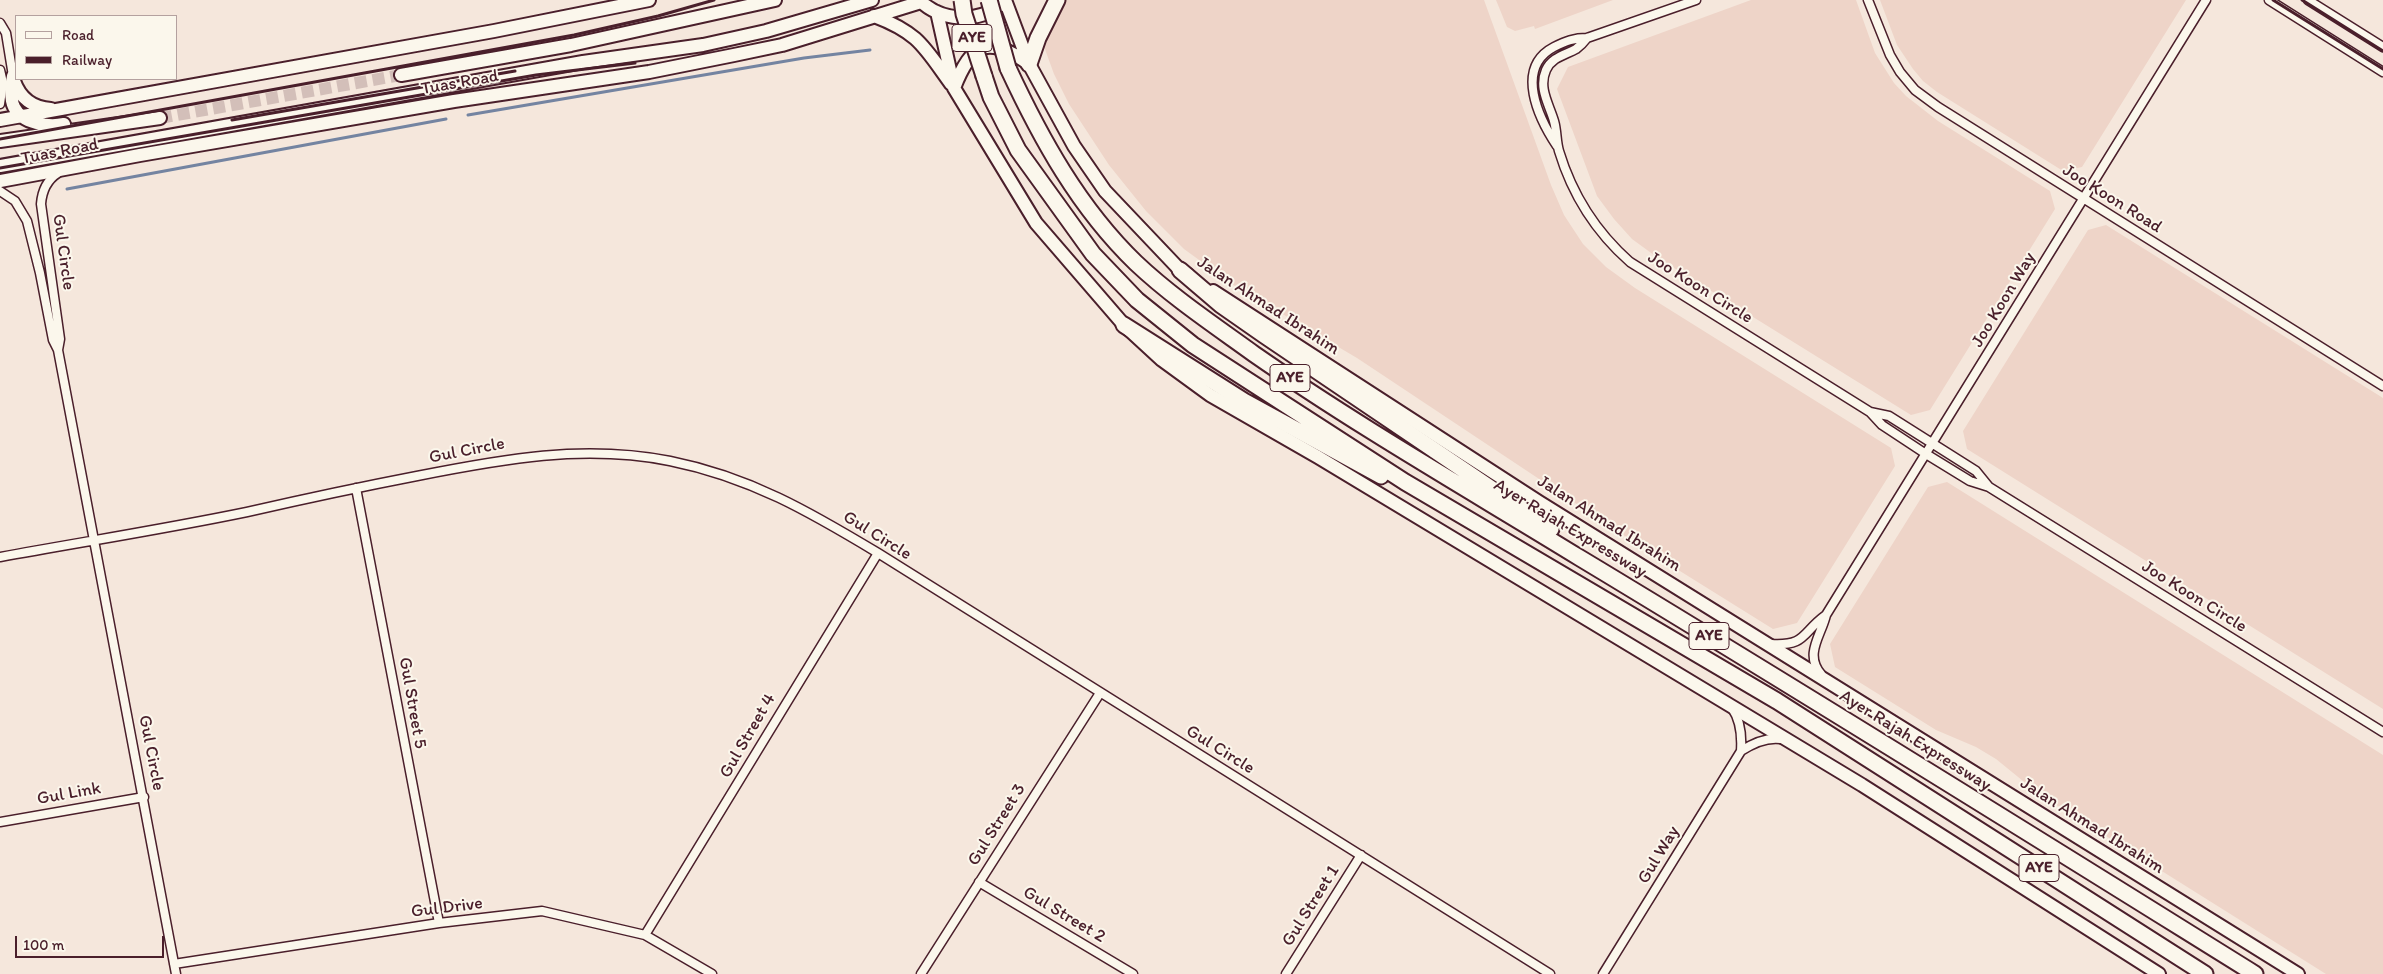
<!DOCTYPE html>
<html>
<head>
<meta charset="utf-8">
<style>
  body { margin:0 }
  #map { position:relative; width:2383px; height:974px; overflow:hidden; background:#f5e7dc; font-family:Itim,sans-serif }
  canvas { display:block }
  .legend { position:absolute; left:15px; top:15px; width:162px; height:65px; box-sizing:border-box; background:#fbf7ec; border:1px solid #b4a19f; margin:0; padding:6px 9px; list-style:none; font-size:15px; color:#4a1f2b }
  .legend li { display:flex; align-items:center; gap:10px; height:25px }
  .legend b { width:25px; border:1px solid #b4a19f }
  .scale { position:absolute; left:15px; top:936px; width:149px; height:22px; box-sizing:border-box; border:2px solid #4a1f2b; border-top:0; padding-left:6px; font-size:15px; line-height:18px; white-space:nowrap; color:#4a1f2b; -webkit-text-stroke:4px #fbf7ec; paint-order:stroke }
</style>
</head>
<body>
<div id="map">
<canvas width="2383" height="974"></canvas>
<ul class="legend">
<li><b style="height:6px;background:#fbf7ec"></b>Road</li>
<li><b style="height:6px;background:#4a1f2b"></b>Railway</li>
</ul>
<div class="scale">100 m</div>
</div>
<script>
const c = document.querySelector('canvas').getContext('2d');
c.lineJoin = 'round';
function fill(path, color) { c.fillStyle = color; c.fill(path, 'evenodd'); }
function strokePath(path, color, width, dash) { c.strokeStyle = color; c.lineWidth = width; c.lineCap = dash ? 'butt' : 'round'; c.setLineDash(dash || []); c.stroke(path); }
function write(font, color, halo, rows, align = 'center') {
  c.font = font + ' Itim,sans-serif'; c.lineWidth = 4; c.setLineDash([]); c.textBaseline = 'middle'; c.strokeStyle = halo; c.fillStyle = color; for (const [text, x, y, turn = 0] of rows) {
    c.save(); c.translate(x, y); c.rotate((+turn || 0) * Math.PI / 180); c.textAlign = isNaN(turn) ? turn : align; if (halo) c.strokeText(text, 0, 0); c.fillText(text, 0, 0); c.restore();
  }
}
const built = new Path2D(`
  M 1065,0 L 1484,0 L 1551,185 L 1564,215 L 1583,244 L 1606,267 L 1635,288 L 1891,448 L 1895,466 L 1797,623 L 1773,629 L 1643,548 L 1357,358 L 1235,286 L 1184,249 L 1146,211 L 1109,165 L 1069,104 L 1054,74 L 1042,41 Z
  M 1496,0 L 1613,0 L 1535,29 L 1534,26 L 1515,31 L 1507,27 Z
  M 1751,0 L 1856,0 L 1875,53 L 1894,83 L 1906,96 L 1938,121 L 2050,191 L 2055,209 L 1930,410 L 1911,415 L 1658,258 L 1632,239 L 1614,219 L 1597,196 L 1557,89 L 1568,67 Z
  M 1880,0 L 2186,0 L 2082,167 L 2063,171 L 1937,92 L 1923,81 L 1913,69 L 1897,45 Z
  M 2106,225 L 2383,398 L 2383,709 L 1967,449 L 1963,431 L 2088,230 Z
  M 1947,482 L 2383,755 L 2383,974 L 2326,974 L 2039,794 L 1996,759 L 1976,747 L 1936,730 L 1835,667 L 1830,644 L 1928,487 Z`);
const stream = new Path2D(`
  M 468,115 L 804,58 L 870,50
  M 67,189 L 446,119`);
const primaryTunnel = new Path2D(`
  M 160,118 L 401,75`);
const street = new Path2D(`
  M 1868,0 L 1890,55 L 1900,72 L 1915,90 L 1938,107 L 2383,386
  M 2269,0 L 2383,72
  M 2308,0 L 2383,47
  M 0,23 L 6,33 L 13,76
  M 1587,38 C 1584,42 1580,46 1576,49 C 1565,55 1552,57 1546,70 C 1538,88 1549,104 1554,121 C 1557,131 1556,141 1559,151 C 1572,194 1596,232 1630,262 L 1870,412 L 1889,416 L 1976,471 L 1989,487
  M 0,70 L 3,83 L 0,104
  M 1557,146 C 1539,119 1514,68 1554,47 C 1566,41 1574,38 1587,38 L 1696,0
  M 58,173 C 47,180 42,191 41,204 L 60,339 L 58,350 L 176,974
  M 0,191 L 15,201 L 27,221 L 40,273 L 53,340 L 58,350
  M 1870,412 L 1882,425 L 1926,454 L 1970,481 L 1989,487 L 2383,732
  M 356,488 L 439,923
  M 0,557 C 82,542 165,529 247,512 C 304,499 360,487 417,476 C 503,459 583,444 670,461 C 750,477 810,512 878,553 L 1550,974
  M 1771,644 C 1807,646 1801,633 1826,615
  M 1821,674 C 1804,654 1821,636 1826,615 L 2206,0
  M 1732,708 C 1741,721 1742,736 1741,751
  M 0,822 L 144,797
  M 979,882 L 1133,974
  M 645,935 L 878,553
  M 174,964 L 439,923 L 542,911 L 645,935 L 712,974
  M 921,974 L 1100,693
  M 1286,974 L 1361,855
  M 1603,974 L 1741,751 C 1753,743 1766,737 1781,739`);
const primary = new Path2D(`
  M 919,0 C 941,21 976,24 1000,5
  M 1005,0 L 1029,64 L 1074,146 L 1105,191 L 1180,270 L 1188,275
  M 937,12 L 954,88 L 1036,223 L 1124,325 L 1162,360 L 1210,395 L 1318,457 L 1862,785 L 2159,974
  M 874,16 C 919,33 924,47 951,84
  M 401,75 L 571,45 L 775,0
  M 13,76 C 11,85 10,99 14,107 C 22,124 49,127 64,124
  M 14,81 C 20,98 33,108 51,109
  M 954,88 C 972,42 988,35 1029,64
  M 0,120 L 494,31 L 649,0
  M 0,141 L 160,118
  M 0,166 L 583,62 L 703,45 L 766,31 L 872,0
  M 0,181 L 140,155 L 454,101 L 649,72 L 734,55 L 782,45 L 921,2
  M 1213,291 L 1539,502 L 2298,974`);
const highway = new Path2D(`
  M 1029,64 L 1038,38 L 1057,0
  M 1008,68 C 1041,139 1079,208 1136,263 C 1172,297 1214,325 1254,354 C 1359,427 1471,491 1580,558 C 1806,694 2030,834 2255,974
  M 984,76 L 991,97 L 1018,150 L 1093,254 L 1137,300 L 1193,345 L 1405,482 L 1777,701 L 2205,974
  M 1180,270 L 1221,305 L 1264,335 L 1551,529
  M 1124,325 L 1244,401 L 1381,476`);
const rail = new Path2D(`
  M 2273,0 L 2383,69
  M 2302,0 L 2383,51
  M 232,120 L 515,71
  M 0,139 L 574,35 L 658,16 L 714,0
  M 0,168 L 536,75 L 635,63`);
const highwayBridge = new Path2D(`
  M 962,0 L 964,14 L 984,76
  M 989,0 L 1008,68`);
const shields = [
  [972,38,40],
  [1290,378,40],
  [1709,636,40],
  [2039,868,40]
];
const shieldNames = [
  ["AYE",972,38],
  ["AYE",1290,378],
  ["AYE",1709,636],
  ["AYE",2039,868]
];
const streetNames = [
  ["Tuas Road",460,83,-10],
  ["Tuas Road",60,152,-11],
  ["Joo Koon Road",2112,199,32],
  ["Gul Circle",63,252,82],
  ["Joo Koon Circle",1700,288,32],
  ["Joo Koon Way",2004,300,-59],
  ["Jalan Ahmad Ibrahim",1268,306,33],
  ["Gul Circle",467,451,-11],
  ["Jalan Ahmad Ibrahim",1609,524,32],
  ["Ayer Rajah Expressway",1570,529,31],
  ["Gul Circle",877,536,32],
  ["Joo Koon Circle",2194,597,32],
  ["Gul Street 5",412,703,80],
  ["Gul Street 4",748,736,-60],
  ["Ayer Rajah Expressway",1915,741,32],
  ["Gul Circle",1220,750,32],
  ["Gul Circle",151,753,79],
  ["Gul Link",69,794,-10],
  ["Gul Street 3",997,825,-58],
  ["Jalan Ahmad Ibrahim",2092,826,32],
  ["Gul Way",1659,855,-59],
  ["Gul Street 1",1311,906,-58],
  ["Gul Drive",447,908,-7],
  ["Gul Street 2",1064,915,31]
];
fill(built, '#eed4c8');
strokePath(stream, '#7484a1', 3);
strokePath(primaryTunnel, '#d3bfb9', 12, [12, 6]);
strokePath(street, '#4a1f2b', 11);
strokePath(primary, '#4a1f2b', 16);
strokePath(highway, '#4a1f2b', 19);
strokePath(street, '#fbf7ec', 8);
strokePath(primary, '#fbf7ec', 12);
strokePath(highway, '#fbf7ec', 15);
strokePath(rail, '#4a1f2b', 3);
strokePath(highwayBridge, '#4a1f2b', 19, []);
strokePath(highwayBridge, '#fbf7ec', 15);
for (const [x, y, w] of shields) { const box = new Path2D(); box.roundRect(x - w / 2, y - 13.5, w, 27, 4); c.fillStyle = '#fbf7ec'; c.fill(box); strokePath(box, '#4a1f2b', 1); }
write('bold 16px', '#4a1f2b', null, shieldNames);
write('18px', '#4a1f2b', '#fbf7ec', streetNames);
</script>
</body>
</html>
